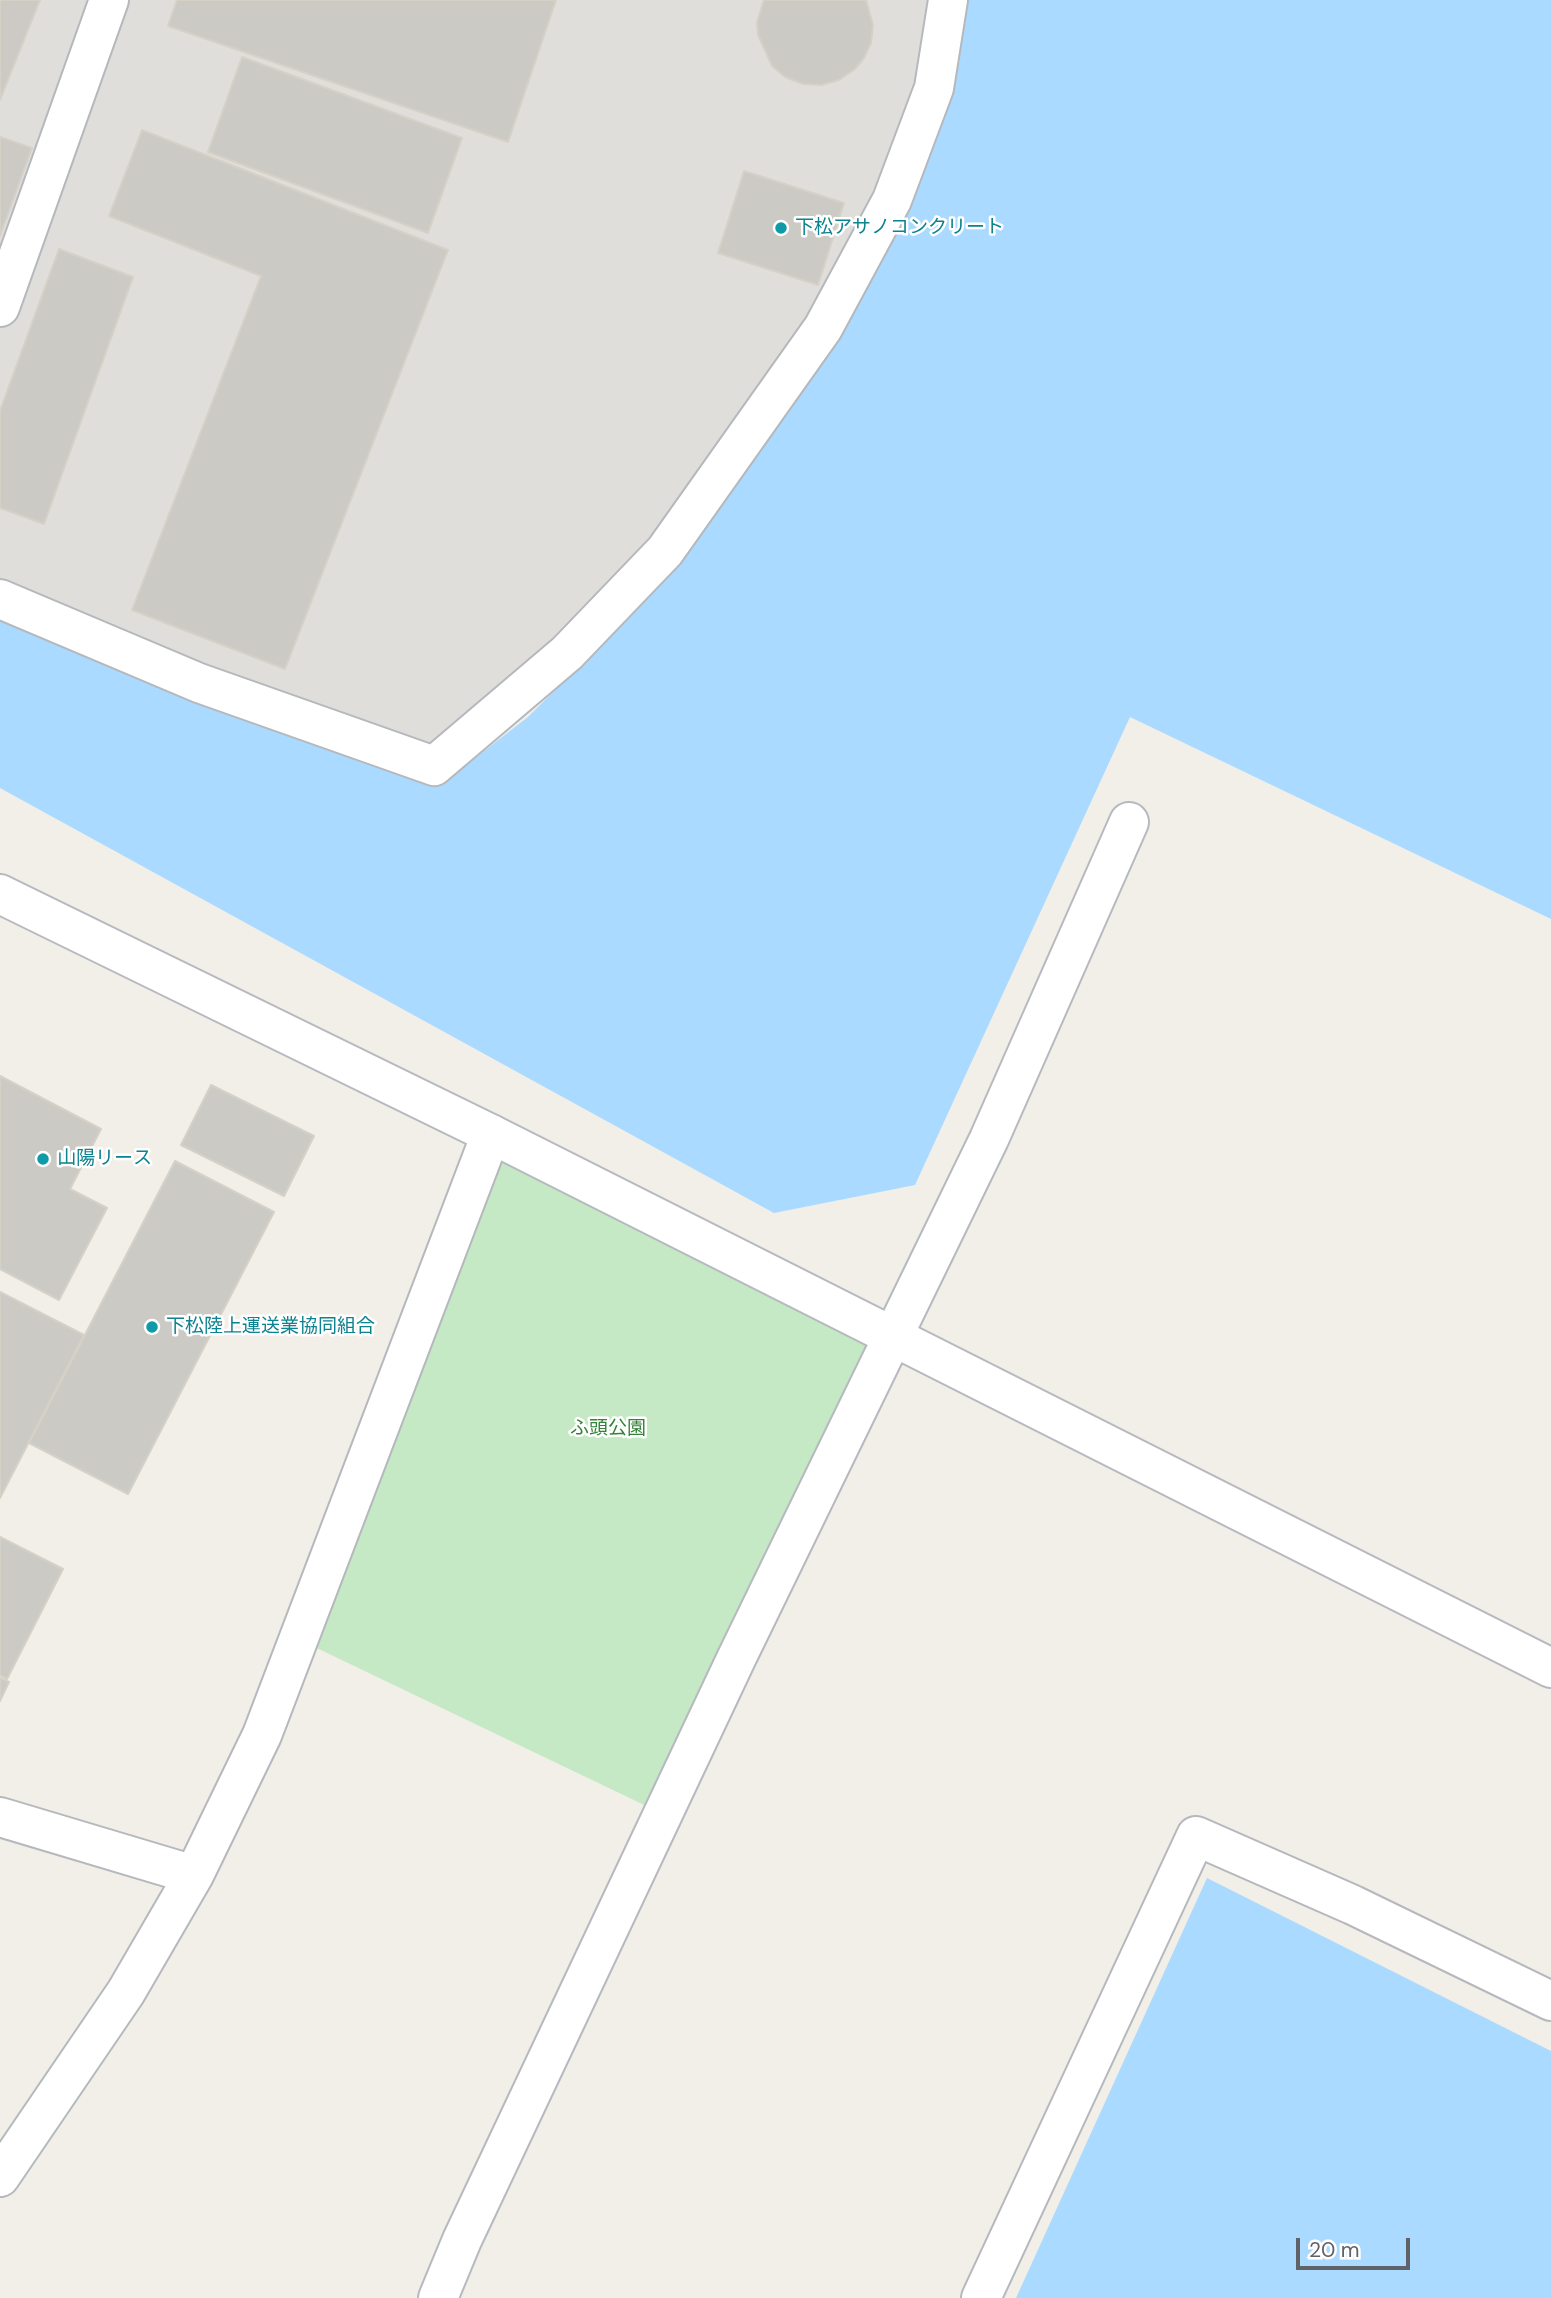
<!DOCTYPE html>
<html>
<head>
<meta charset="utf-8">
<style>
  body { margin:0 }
  #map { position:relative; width:1551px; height:2298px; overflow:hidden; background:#f1efe8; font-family:"DM Sans",sans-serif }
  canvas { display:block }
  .scale { position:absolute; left:1296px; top:2238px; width:114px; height:32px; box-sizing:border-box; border:4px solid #5f6368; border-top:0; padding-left:9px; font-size:21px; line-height:24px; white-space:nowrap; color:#5f6368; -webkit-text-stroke:5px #fff; paint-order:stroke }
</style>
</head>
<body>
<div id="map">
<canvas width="1551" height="2298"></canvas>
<div class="scale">20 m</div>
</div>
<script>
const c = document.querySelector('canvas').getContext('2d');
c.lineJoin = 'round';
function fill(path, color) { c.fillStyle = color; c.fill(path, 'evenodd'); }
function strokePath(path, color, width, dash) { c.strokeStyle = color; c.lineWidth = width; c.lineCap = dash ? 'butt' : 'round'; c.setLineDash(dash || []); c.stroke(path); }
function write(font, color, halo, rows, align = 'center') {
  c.font = font + ' "DM Sans","Noto Sans JP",sans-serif'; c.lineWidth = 5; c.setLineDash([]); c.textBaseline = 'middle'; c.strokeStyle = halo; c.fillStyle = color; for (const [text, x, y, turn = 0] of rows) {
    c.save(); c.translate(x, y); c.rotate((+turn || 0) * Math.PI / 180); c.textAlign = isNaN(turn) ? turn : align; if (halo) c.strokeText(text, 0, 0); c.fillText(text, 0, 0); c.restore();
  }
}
const industrial = new Path2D(`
  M 0,0 L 948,0 L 892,200 L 665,551 L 434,766 L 0,599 Z`);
const green = new Path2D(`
  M 491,1134 L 889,1329 L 663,1814 L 300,1640 Z`);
const water = new Path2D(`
  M 965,0 L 1551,0 L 1551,919 L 1130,717 L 915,1185 L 774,1213 L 0,788 L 0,618 L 440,785 L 528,717 L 569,676 L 790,411 L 910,206 L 959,65 Z
  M 1207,1878 L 1551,2051 L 1551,2298 L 1016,2298 Z`);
const building = new Path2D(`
  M 0,0 L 40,0 L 0,100 Z
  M 177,0 L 556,0 L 508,142 L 168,26 Z
  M 764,0 L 866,0 L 873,25 L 871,43 L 864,58 L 855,69 L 839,80 L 821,85 L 803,84 L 785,77 L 772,66 L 758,35 L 757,22 Z
  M 242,57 L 462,138 L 428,233 L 208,152 Z
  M 142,130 L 448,250 L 285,669 L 132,610 L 261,276 L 109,216 Z
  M 0,137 L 32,148 L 0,236 Z
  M 744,171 L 844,203 L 818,285 L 718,253 Z
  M 59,249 L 133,277 L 44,524 L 0,508 L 0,411 Z
  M 0,1076 L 101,1129 L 70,1189 L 107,1208 L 59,1300 L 0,1269 Z
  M 211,1085 L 314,1136 L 284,1196 L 181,1145 Z
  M 175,1161 L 274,1212 L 128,1494 L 29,1443 Z
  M 0,1292 L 84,1335 L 0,1498 Z
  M 0,1537 L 63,1569 L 7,1679 L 0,1675 Z
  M 0,1678 L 9,1682 L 0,1701 Z`);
const street = new Path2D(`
  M 0,307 L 109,0
  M 0,599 L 199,683 L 434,766 L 567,653 L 665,551 L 823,328 L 892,200 L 934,88 L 948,0
  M 0,1817 L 194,1875
  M 0,2177 L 126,1992 L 194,1875 L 262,1735 L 491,1134
  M 981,2298 L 1196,1836 L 1353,1905 L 1551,2001`);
const secondary = new Path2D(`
  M 0,894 L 491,1134 L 1551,1668
  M 438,2298 L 462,2240 L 736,1659 L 989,1139 L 1129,822`);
const markers = [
  [781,228,7,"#0f9aa8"],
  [43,1159,7,"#0f9aa8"],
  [152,1327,7,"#0f9aa8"]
];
const cultureNames = [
  ["下松アサノコンクリート",795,228],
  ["山陽リース",57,1159],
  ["下松陸上運送業協同組合",166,1327]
];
const parkNames = [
  ["ふ頭公園",608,1429]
];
fill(industrial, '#e0deda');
fill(green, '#c5e8c5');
fill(water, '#aadaff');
fill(building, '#cccac5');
strokePath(building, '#d6d1c6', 2);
strokePath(street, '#b5b8bc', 42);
strokePath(secondary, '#b6babf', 42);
strokePath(street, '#fff', 38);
strokePath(secondary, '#fff', 38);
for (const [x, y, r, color] of markers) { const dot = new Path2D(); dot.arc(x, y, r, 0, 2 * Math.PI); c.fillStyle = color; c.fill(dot); strokePath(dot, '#fff', 2.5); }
write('19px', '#0d838f', '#fff', cultureNames, 'left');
write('19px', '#348238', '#fff', parkNames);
</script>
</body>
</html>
